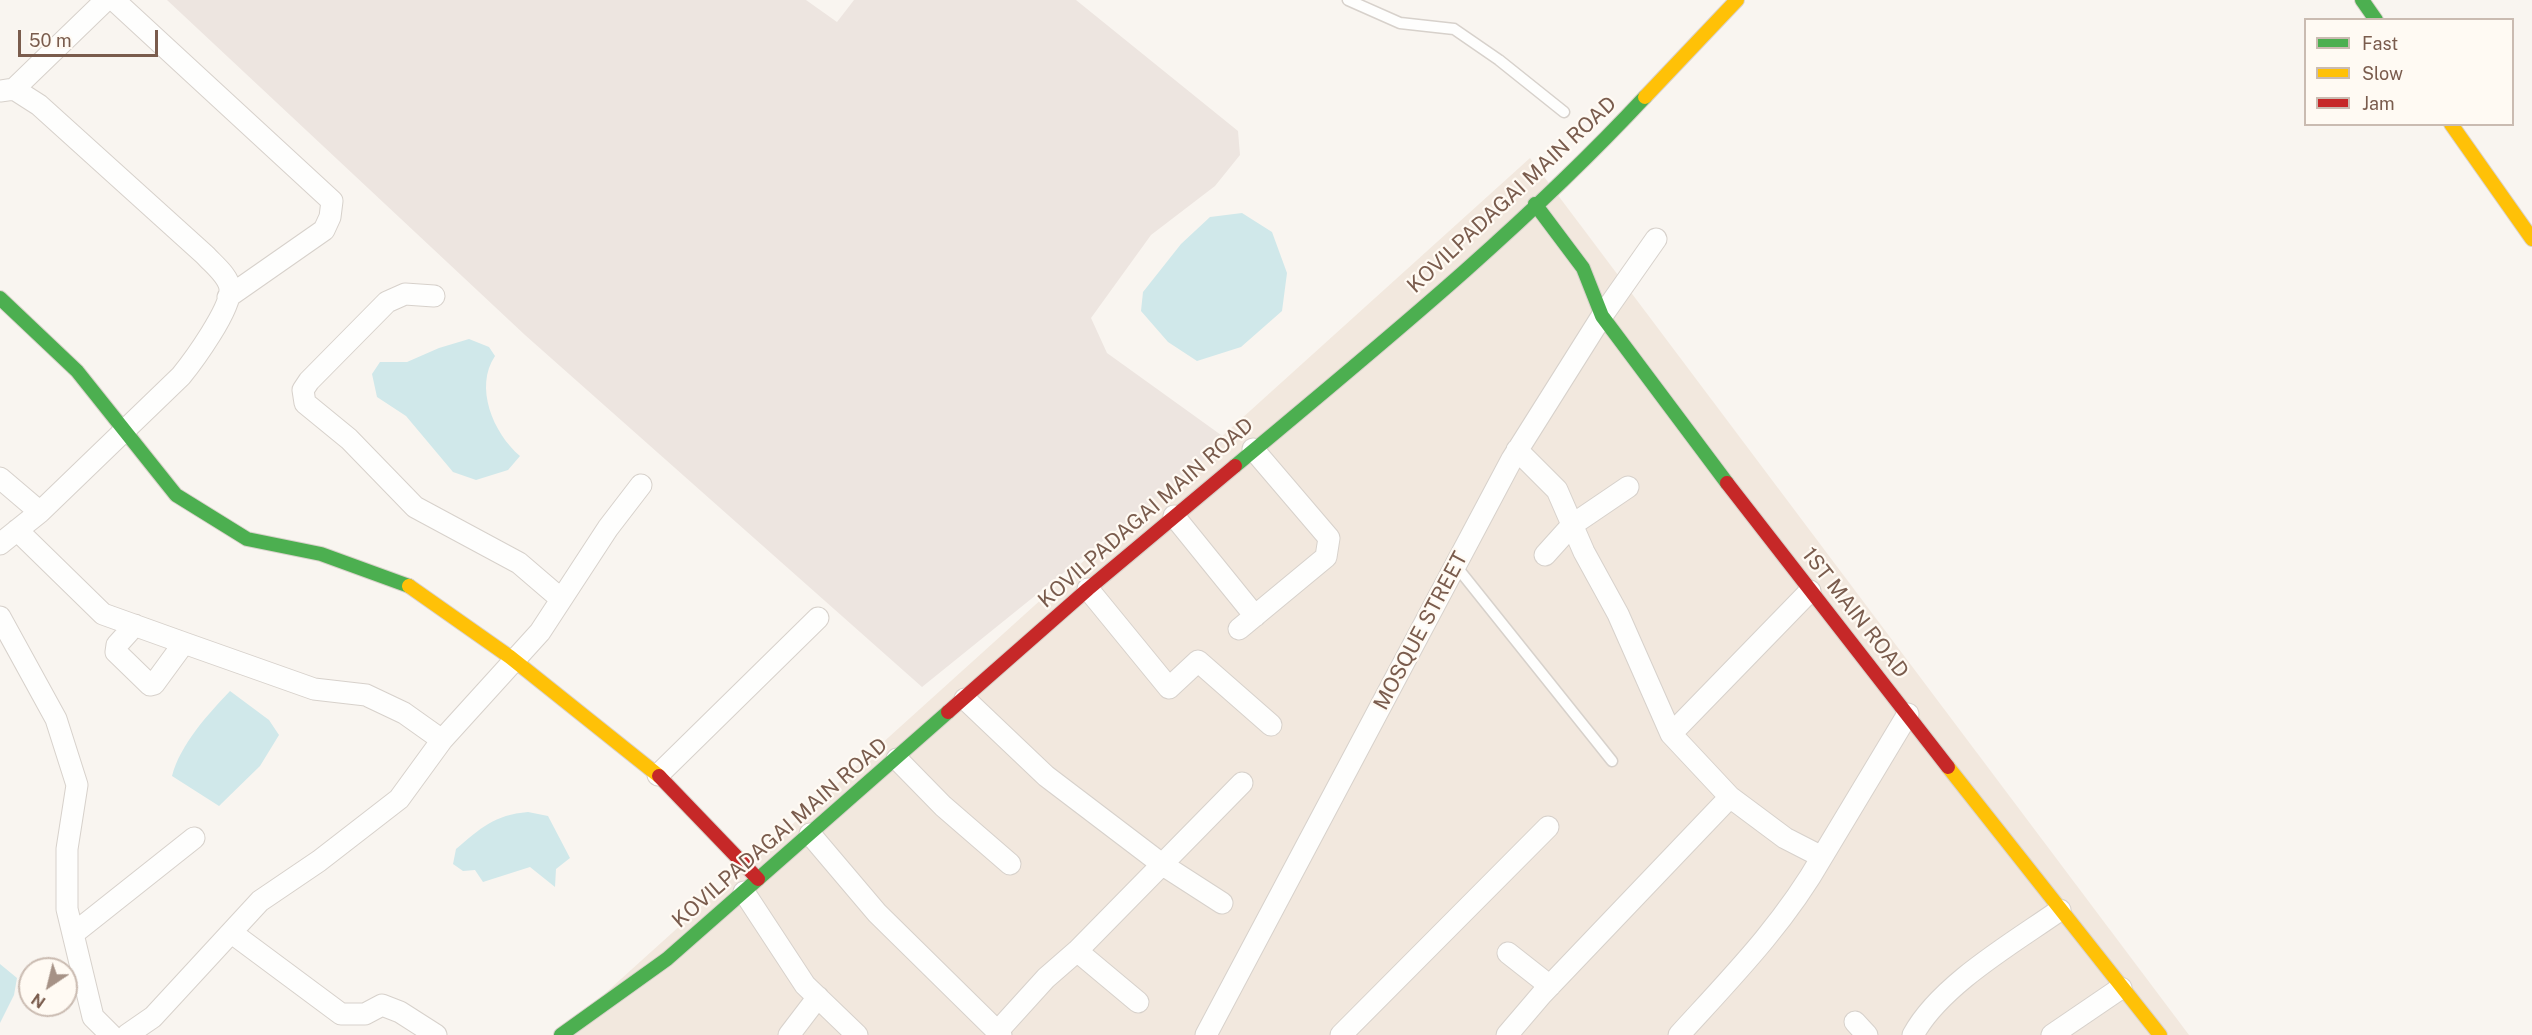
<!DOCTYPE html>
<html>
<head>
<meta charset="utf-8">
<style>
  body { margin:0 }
  #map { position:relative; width:2532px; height:1035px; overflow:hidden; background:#f9f5f0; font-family:"Public Sans",sans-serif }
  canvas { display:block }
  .legend { position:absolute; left:2304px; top:18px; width:210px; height:108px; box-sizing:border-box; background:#fffaf3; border:2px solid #cabbb1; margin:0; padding:8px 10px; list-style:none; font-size:18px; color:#7a5c4d }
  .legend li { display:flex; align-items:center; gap:12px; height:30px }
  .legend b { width:30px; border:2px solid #cabbb1 }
  .north { position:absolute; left:18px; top:957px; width:60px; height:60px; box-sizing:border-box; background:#fffaf3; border:2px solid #cabbb1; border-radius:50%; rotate:215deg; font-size:16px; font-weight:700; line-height:24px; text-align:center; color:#7a5c4d }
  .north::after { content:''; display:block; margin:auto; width:21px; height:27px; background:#a69286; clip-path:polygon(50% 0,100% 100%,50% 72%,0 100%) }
  .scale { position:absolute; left:18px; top:30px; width:140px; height:27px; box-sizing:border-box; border:3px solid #7a5c4d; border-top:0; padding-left:8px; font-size:18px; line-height:21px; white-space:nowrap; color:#7a5c4d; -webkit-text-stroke:4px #fffaf3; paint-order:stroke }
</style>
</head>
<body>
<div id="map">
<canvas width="2532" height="1035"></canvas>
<ul class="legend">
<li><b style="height:8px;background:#4caf50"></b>Fast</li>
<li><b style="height:8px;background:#ffc107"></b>Slow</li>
<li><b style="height:8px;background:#c62828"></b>Jam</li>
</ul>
<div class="north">N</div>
<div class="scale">50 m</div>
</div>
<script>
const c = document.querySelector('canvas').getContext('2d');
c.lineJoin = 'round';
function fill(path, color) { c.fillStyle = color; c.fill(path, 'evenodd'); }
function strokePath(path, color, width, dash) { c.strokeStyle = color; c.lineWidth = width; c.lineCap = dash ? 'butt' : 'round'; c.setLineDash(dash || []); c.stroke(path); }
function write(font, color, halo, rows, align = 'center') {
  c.font = font + ' "Public Sans",sans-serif'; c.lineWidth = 4.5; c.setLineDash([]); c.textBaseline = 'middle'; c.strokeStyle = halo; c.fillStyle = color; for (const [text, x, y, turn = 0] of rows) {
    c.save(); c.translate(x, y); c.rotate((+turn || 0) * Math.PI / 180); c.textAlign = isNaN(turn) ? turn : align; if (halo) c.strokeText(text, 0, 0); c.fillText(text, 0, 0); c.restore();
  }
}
const residential = new Path2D(`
  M 1530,158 L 2189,1035 L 559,1035 Z`);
const industrial = new Path2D(`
  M 167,0 L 806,0 L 837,22 L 854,0 L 1076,0 L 1238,131 L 1240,155 L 1215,186 L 1151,235 L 1091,318 L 1107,353 L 1228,440 L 922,687 L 525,335 Z`);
const water = new Path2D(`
  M 1242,213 L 1272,232 L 1287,273 L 1282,311 L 1241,347 L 1197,361 L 1168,342 L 1141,311 L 1143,292 L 1181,244 L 1210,217 Z
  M 469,339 L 489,347 L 495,356 C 474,387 493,433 520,456 L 508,470 L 476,480 L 453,472 L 406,416 L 377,397 L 372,374 L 380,362 L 407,362 L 439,348 Z
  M 230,691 L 269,720 L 279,735 L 260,766 L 219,806 L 172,776 C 180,745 208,714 230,691 Z
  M 528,812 L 548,816 L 570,858 L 556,869 L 555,887 L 530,867 L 483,882 L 475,870 L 463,871 L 453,864 L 456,849 C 481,828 494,815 528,812 Z
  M 0,964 L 17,978 L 14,995 L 0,1023 Z`);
const lane = new Path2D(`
  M 1348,0 L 1400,23 L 1454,29 L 1499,60 L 1564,112
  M 1456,566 L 1612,761`);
const street = new Path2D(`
  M 114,0 L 332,201 L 330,217 L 324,230 L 228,297
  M 14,89 L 106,0
  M 0,91 L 14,89 L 39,105 L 205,255 C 213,264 229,276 230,289 C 231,309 194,360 181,376 L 40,512 L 0,544
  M 434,296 L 405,294 L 387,302 L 309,381 L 303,390 L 305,403 L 349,439 L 415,507 L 519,563 L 561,599
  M 1517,450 L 1557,490 L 1584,552 L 1618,614 L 1671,734 L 1730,797 L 1785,838 L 1822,857 L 1908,714
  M 0,478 L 40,512
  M 1174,516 L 1255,616
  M 17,530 L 103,614 L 184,643
  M 1545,555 L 1572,525 L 1628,487
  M 1088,589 L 1169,688 L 1198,661 L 1271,725
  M 0,617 L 56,719 L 77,785 L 67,849 L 67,909 L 93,1017 L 111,1035
  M 135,625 L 117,645 L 116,652 L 150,685 L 154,684 L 184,643 L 314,689 L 366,695 L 404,713 L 442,740
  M 1239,629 L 1326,557 L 1329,538 L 1253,449
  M 965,699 L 1046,776 L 1163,865 L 1222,903
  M 1671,734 L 1810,591
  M 897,759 L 943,806 L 1010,864
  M 658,775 L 818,618
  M 810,834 L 877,913 L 1001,1035
  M 744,892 L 805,985 L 857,1035
  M 232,933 L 341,1014 L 365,1014 L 382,1005 L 400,1012 L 436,1035
  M 73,934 L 194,838
  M 1077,951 L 1138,1002
  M 1508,953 L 1550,986
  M 1855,1022 L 1867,1035
  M 997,1032 L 1046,978 L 1077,951 L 1242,783
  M 127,1035 L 153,1017 L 260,901 L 319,861 L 399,799 L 442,740 L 540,632 L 608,528 L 641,485
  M 789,1035 L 818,997
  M 1206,1035 L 1512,459 L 1602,316 L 1656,239
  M 1341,1035 L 1548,827
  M 1507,1035 L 1542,994 L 1730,797
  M 1679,1035 C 1731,978 1784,924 1822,857
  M 1913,1035 C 1940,985 2013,943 2060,910
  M 2052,1035 L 2121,988`);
const fast = new Path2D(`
  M 2362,0 L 2376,20
  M 1535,204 L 1583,268 L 1602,316 L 1727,483
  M 0,298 L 77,371 L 176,495 L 247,539 L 321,554 L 409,586
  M 1235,466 C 1376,348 1519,232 1645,97
  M 561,1035 L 667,959 L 948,712`);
const slow = new Path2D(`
  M 1645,97 L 1737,0
  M 2451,124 L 2532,239
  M 409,586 L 510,657 L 659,776
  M 1948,767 L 2160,1035`);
const jam = new Path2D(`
  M 1727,483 L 1948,767
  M 948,712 L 1088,589 L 1235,466
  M 659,776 L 758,879`);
const streetNames = [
  ["KOVILPADAGAI MAIN ROAD",1512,195,-43],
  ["KOVILPADAGAI MAIN ROAD",1146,513,-41],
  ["1ST MAIN ROAD",1855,613,52],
  ["MOSQUE STREET",1421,631,-62],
  ["KOVILPADAGAI MAIN ROAD",780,833,-41]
];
fill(residential, '#f2e8de');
fill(industrial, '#ede5e0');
fill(water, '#d0e8ea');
strokePath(lane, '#d7d1cb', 13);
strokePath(street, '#d7d1cb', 23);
strokePath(fast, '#d9d2cb', 16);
strokePath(slow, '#d9d2cb', 16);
strokePath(jam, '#d9d2cb', 16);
strokePath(lane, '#fefefd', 10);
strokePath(street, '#fefefd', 21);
strokePath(fast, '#4caf50', 14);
strokePath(slow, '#ffc107', 14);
strokePath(jam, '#c62828', 14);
write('21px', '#7a5c4d', '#fffaf3', streetNames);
</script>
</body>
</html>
